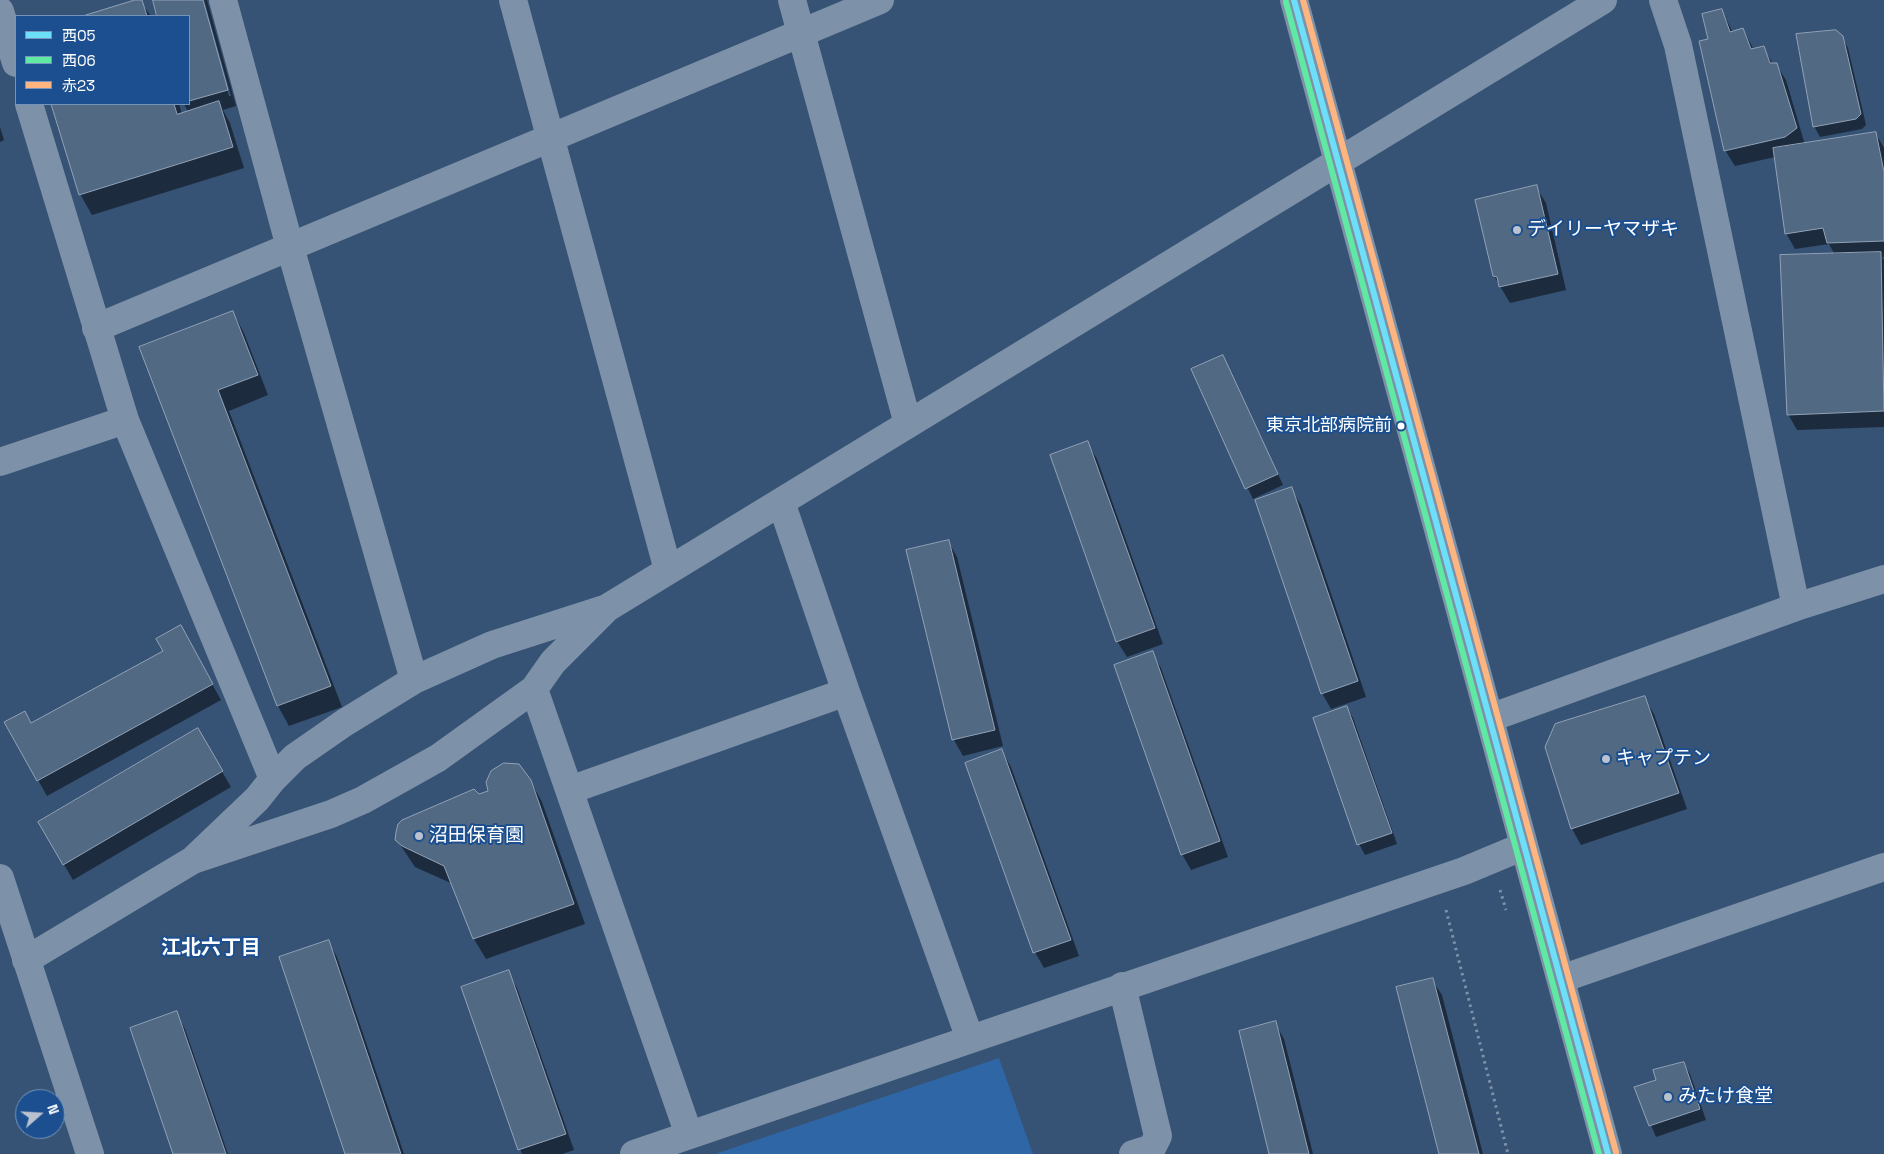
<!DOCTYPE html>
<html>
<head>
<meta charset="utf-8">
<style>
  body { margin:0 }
  #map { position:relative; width:1884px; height:1154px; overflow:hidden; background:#365274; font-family:"Space Grotesk","Noto Sans JP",sans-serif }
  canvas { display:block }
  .legend { position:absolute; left:15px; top:15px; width:175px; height:90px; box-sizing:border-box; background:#1b4f8f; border:1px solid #7695bc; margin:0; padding:6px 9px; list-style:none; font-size:15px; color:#fff }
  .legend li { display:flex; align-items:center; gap:10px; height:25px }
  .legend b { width:25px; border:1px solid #7695bc }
  .north { position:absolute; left:15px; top:1089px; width:50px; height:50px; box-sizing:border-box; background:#1b4f8f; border:1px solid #7695bc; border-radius:50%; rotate:71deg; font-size:14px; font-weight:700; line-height:20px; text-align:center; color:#fff }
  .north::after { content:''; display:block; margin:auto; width:18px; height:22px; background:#b9c2ce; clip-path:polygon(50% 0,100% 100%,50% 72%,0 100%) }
</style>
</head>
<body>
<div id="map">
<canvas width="1884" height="1154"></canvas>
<ul class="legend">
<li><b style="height:6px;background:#6ddff8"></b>西05</li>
<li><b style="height:6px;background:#60e9a3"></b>西06</li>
<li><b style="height:6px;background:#ffb580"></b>赤23</li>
</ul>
<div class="north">N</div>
</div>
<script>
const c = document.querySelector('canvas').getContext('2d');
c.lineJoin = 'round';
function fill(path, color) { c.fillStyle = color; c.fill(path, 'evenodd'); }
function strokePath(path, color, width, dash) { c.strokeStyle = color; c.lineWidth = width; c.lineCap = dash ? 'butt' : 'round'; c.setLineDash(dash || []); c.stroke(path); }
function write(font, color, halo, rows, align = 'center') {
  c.font = font + ' "Space Grotesk","Noto Sans JP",sans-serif'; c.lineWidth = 4; c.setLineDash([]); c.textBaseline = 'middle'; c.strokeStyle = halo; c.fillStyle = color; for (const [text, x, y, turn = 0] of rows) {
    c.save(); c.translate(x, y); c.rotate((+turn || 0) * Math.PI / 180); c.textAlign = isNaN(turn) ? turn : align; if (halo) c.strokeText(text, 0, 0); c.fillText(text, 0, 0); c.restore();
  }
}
const green = new Path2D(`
  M 999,1058 L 1033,1154 L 715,1154 Z`);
const shadow = new Path2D(`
  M 139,0 L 151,16 L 87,16 Z
  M 154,0 L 202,0 L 229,96 L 231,96 L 204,0 L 207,0 L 236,106 L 223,110 L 230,123 L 244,168 L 92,215 L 80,194 L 52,104 L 179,104 L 182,114 L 188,112 L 184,104 L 189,104 L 189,16 L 159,16 Z
  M 1722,10 L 1733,33 L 1743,29 L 1754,50 L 1763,48 L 1773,64 L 1776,64 L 1786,80 L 1805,145 L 1876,134 L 1884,148 L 1884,257 L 1882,257 L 1884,260 L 1884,427 L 1797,430 L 1788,414 L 1835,255 L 1829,244 L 1795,249 L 1786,233 L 1775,157 L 1735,166 L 1725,150 L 1709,40 Z
  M 1842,37 L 1848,48 L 1866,125 L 1862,129 L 1820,137 L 1814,126 Z
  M 0,127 L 4,140 L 0,142 Z
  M 1536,187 L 1546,203 L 1566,290 L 1510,303 L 1494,276 Z
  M 233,312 L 244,333 L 268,395 L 229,411 L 342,707 L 289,726 L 278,706 L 140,348 Z
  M 1228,367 L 1283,485 L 1253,499 L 1192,370 Z
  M 1087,443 L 1097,459 L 1163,644 L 1127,657 L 1117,641 Z
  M 1291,489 L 1301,505 L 1366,697 L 1331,709 L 1322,693 Z
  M 948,541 L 957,557 L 1003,746 L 963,756 L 954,740 L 908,551 Z
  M 189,643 L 221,700 L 47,796 L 38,780 L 31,725 L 164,652 Z
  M 1152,653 L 1161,668 L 1228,857 L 1191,870 L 1182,854 Z
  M 1644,698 L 1654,714 L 1687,809 L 1581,845 L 1572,829 L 1547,747 Z
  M 1347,707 L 1353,718 L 1397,844 L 1365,855 L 1359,844 Z
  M 197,729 L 231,787 L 73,880 L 39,822 Z
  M 1002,751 L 1011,767 L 1079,956 L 1044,968 L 1035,952 Z
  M 530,780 L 542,802 L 585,924 L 486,959 L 474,939 L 453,884 L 415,867 L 397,840 L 479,796 Z
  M 328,941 L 337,957 L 404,1154 L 347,1154 Z
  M 508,972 L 517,988 L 574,1150 L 562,1154 L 522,1154 L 462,988 Z
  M 1432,980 L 1442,995 L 1483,1154 L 1440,1154 Z
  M 176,1013 L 185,1029 L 228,1154 L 174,1154 Z
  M 1275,1023 L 1284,1039 L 1313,1154 L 1271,1154 Z
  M 1684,1064 L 1690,1074 L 1706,1120 L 1656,1137 L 1635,1087 L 1657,1081 Z`);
const building = new Path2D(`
  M 135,0 L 142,0 L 147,16 L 83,16 Z
  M 153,0 L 203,0 L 228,90 L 189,101 L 189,16 L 157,16 Z
  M 1722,9 L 1730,32 L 1743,28 L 1751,49 L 1764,46 L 1770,63 L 1777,63 L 1797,128 L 1785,137 L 1724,151 L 1699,41 L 1708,39 L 1702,14 Z
  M 1836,30 L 1843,36 L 1861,114 L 1856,119 L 1813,127 L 1796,34 Z
  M 219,101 L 233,147 L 79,195 L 51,104 L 174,104 L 177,114 Z
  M 1876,132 L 1884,172 L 1884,241 L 1827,243 L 1823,228 L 1785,234 L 1773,148 Z
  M 1537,185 L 1558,274 L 1499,287 L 1497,277 L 1493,276 L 1475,200 Z
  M 1881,252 L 1884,411 L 1787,415 L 1780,255 Z
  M 233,311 L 258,375 L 218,390 L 331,686 L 277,706 L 139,347 Z
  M 1223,355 L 1278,474 L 1245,489 L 1191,369 Z
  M 1088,441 L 1155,628 L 1116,642 L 1050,455 Z
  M 1292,487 L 1358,681 L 1321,694 L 1255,500 Z
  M 949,540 L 995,730 L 952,740 L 906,550 Z
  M 181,625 L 213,684 L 37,781 L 4,722 L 25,711 L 31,723 L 163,651 L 156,639 Z
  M 1153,651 L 1220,841 L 1181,855 L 1114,665 Z
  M 1645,696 L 1679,793 L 1571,829 L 1545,747 L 1555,724 Z
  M 1347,706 L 1392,833 L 1357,845 L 1313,718 Z
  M 198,728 L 223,771 L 63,865 L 38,822 Z
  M 1002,749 L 1071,940 L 1033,953 L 965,763 Z
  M 504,763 L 519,764 L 531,780 L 574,904 L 473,939 L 444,866 L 402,846 L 395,840 L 396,832 L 398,824 L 402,820 L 474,789 L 479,794 L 488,791 L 486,782 L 491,771 Z
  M 329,940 L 401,1154 L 345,1154 L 279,957 Z
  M 509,970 L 566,1134 L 518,1150 L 461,987 Z
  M 1433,978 L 1479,1154 L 1439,1154 L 1396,987 Z
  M 177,1011 L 226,1154 L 173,1154 L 130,1028 Z
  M 1276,1021 L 1309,1154 L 1269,1154 L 1239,1031 Z
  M 1684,1062 L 1700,1109 L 1649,1126 L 1634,1087 L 1656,1080 L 1653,1070 Z`);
const path = new Path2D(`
  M 1500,890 L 1506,910
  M 1446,910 L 1508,1154`);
const minor = new Path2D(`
  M 223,0 L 290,247 L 414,680
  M 513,0 L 668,570
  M 792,0 L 908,424
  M 1294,0 L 1608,1154
  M 1663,0 L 1678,45 L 1796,607
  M 0,11 L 16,63
  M 29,104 L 125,420 L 273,779
  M 96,328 L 880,0
  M 0,462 L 125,420
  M 781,502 L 846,692 L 970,1039
  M 607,608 L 1603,0
  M 534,689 L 689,1135
  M 1490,718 L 1796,607 L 1884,579
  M 570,790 L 846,692
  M 0,878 L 90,1154
  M 26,960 L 193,860 L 331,814 L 363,800 L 438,758 L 534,689 L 553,662 L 607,608 L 492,645 L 414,680 L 344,723 L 295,757 L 273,779 L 257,799 L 193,860
  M 1561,979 L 1884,867
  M 1122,986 L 1158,1136 L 1152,1148 L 1133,1154
  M 634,1154 L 1464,871 L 1524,846`);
const bus1 = new Path2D(`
  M 1294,0 L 1608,1154`);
const bus2 = new Path2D(`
  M 1286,2 L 1599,1154`);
const bus3 = new Path2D(`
  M 1303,0 L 1616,1152`);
const markers = [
  [1517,230,5,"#b9c2ce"],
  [1401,426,4.5,"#fff"],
  [1606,759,5,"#b9c2ce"],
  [419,836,5,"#b9c2ce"],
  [1668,1097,5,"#b9c2ce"]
];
const busNames = [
  ["東京北部病院前",1392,426]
];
const poiNames = [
  ["デイリーヤマザキ",1527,230],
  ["キャプテン",1616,759],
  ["沼田保育園",429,836],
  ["みたけ食堂",1678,1097]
];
const neighbourhoodNames = [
  ["江北六丁目",211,949]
];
fill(green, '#2f66a5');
fill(shadow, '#0007');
fill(building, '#526984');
strokePath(building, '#92a2b6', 1);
strokePath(path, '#7d92a8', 3, [2.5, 4]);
strokePath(minor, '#7d92a8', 28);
strokePath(bus1, '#6ddff8', 6);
strokePath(bus2, '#60e9a3', 6);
strokePath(bus3, '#ffb580', 6);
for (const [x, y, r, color] of markers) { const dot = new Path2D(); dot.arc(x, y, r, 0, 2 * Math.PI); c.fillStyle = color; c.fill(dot); strokePath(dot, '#1b4f8f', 2); }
write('18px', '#fff', '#1b4f8f', busNames, 'right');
write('19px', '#fff', '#1b4f8f', poiNames, 'left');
write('bold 20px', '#fff', '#1b4f8f', neighbourhoodNames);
</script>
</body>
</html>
